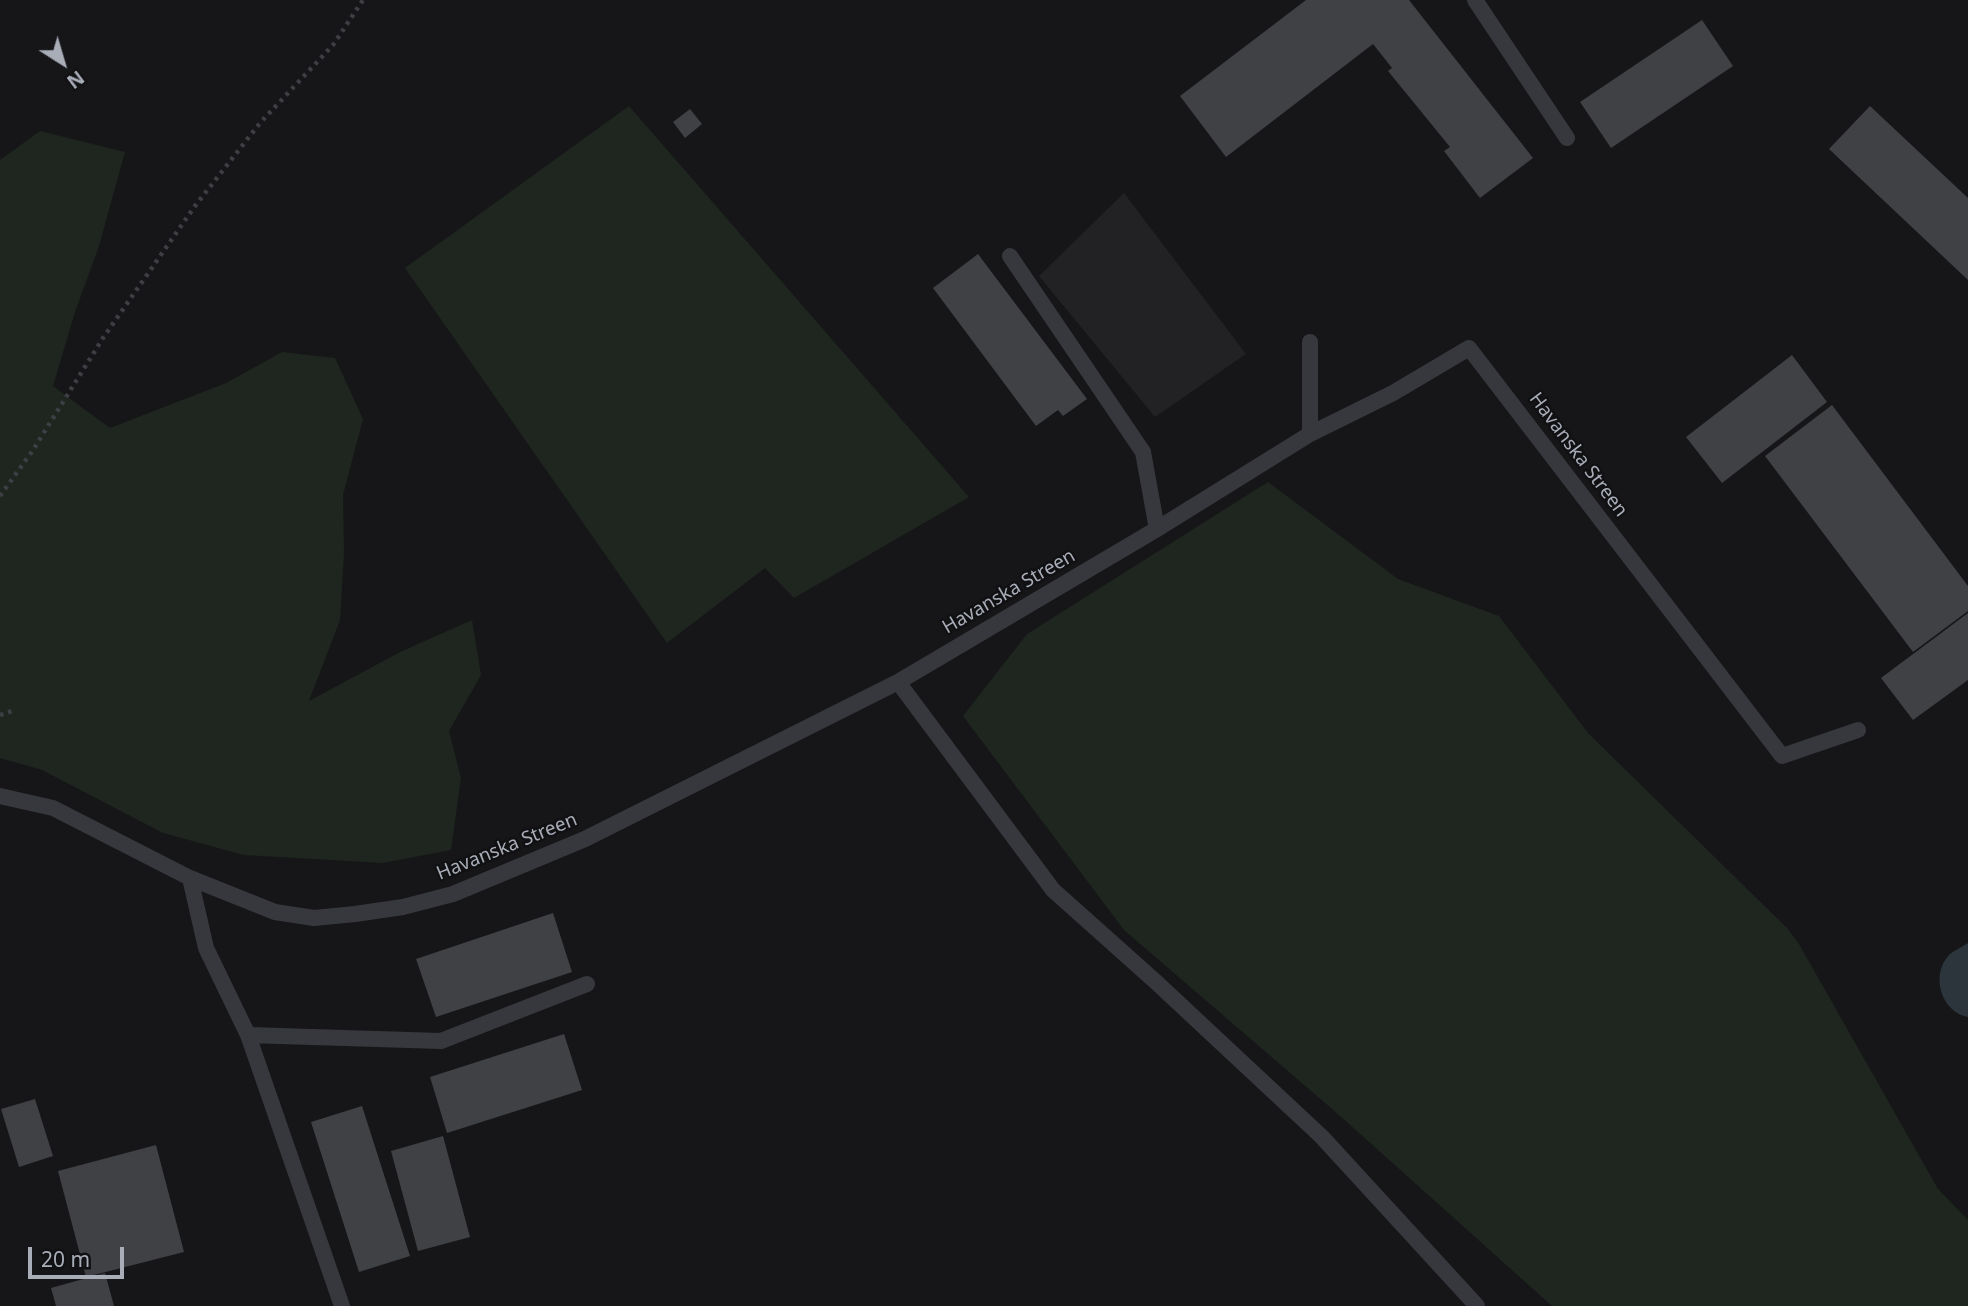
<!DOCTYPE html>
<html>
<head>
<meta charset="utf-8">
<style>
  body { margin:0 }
  #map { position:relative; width:1968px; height:1306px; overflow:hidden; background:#161618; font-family:"Noto Sans",sans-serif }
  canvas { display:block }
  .north { position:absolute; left:28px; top:28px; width:70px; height:70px; -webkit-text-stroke:5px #111113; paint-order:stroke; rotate:143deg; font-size:19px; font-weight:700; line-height:28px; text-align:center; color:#a8adb8 }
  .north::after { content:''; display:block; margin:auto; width:24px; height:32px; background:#a8adb8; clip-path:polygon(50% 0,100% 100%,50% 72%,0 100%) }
  .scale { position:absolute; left:28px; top:1247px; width:96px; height:32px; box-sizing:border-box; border:4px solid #a8adb8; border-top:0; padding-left:9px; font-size:21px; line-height:24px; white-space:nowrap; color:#a8adb8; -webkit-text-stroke:5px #111113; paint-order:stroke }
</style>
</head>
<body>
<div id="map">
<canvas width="1968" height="1306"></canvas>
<div class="north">N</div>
<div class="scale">20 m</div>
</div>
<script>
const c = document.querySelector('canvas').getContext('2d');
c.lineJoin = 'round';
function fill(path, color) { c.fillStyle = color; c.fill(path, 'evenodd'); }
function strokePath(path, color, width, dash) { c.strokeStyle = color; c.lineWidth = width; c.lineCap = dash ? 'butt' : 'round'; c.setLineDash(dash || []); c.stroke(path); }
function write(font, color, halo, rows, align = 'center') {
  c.font = font + ' "Noto Sans",sans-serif'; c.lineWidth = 5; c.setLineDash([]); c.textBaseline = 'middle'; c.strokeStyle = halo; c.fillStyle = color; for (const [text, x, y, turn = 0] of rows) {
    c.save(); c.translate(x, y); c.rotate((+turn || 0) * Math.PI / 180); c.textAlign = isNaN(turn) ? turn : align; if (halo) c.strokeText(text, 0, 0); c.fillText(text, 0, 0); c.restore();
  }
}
const built = new Path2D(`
  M 1124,193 L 1246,354 L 1155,417 L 1039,276 Z`);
const green = new Path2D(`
  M 629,106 L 969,497 L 794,598 L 765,568 L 667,643 L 405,268 Z
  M 40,131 L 125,152 L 99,246 L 75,312 L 53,386 L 110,428 L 226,383 L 282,352 L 335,358 L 363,419 L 343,495 L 344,554 L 340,620 L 309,701 L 400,652 L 472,620 L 481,675 L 449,731 L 461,778 L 451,850 L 383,863 L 244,855 L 163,833 L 42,770 L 0,758 L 0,160 Z
  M 1268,482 L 1398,579 L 1499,616 L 1588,733 L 1788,929 L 1799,944 L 1938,1189 L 1968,1220 L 1968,1306 L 1552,1306 L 1339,1115 L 1124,930 L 963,716 L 1027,634 Z`);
const water = new Path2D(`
  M 1968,943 L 1968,1017 C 1941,1012 1930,975 1949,955 C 1953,951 1962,947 1968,943 Z`);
const building = new Path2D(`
  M 1306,0 L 1409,0 L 1533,158 L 1480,198 L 1444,151 L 1450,147 L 1388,71 L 1392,68 L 1373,44 L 1226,157 L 1180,96 Z
  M 1702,20 L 1733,66 L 1611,148 L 1580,102 Z
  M 1870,106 L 1968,198 L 1968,280 L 1829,149 Z
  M 690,109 L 702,124 L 685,138 L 673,122 Z
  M 978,254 L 1087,399 L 1063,416 L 1058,410 L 1036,426 L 933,288 Z
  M 1792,355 L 1827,402 L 1722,483 L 1686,437 Z
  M 1832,405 L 1968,586 L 1968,611 L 1913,652 L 1765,456 Z
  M 1968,613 L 1968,680 L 1913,720 L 1881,678 Z
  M 553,913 L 572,972 L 436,1017 L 416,959 Z
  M 564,1034 L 582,1090 L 447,1133 L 430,1077 Z
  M 35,1099 L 53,1156 L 19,1167 L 1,1109 Z
  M 362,1106 L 410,1256 L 359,1272 L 311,1122 Z
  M 443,1136 L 470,1237 L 418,1251 L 391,1151 Z
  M 156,1145 L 184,1252 L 86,1277 L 58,1171 Z
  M 105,1273 L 114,1306 L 56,1306 L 51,1288 Z`);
const path = new Path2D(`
  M 0,496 L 33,450 L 103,338 L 195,206 L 260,123 L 333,45 L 363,0
  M 0,715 L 12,711`);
const lane = new Path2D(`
  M 1475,0 L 1567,138
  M 1010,256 L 1143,452 L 1157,529
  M 1310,434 L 1310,342
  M 898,682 L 1053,890 L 1156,982 L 1322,1137 L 1477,1306
  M 0,796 L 53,808 L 190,878 L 275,912 L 314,918 L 355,914 L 403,907 L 453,894 L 585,839 L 898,682 L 1157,529 L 1310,434 L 1393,393 L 1469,348 L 1782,756 L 1858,730
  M 190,878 L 206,948 L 248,1035 L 342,1306
  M 248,1035 L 441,1041 L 587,984`);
const streetNames = [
  ["Havanska Streen",1578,455,53],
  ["Havanska Streen",1009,592,-30],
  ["Havanska Streen",507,847,-22]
];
fill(built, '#222225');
fill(green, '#1e261f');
fill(water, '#2c353c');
fill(building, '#404145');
strokePath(path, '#3d3f44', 4.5, [3.5, 5]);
strokePath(lane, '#37383d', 16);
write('19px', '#a8adb8', '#111113', streetNames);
</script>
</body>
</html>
